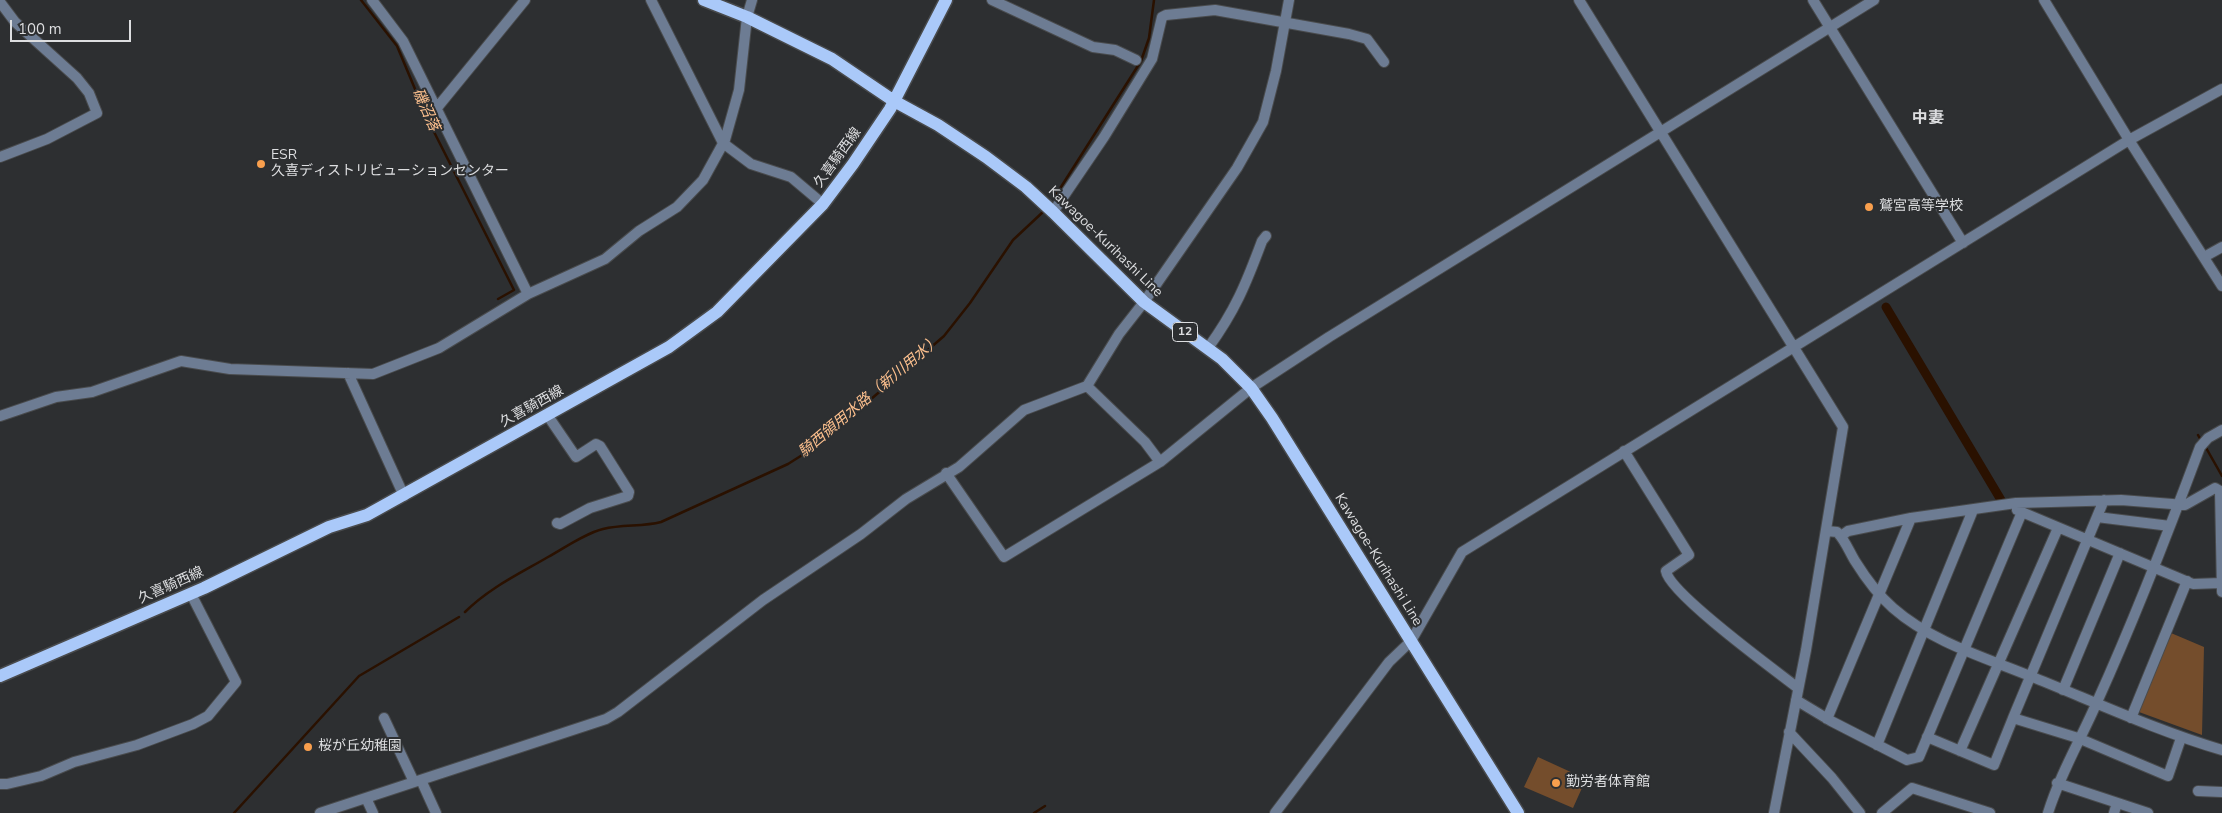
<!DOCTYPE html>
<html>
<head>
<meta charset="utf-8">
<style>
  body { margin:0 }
  #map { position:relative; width:2222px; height:813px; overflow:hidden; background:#2d2f31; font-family:"Nunito Sans",sans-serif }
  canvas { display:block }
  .scale { position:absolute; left:10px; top:20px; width:121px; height:22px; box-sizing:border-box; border:2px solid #dddee0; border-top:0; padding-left:6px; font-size:15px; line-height:18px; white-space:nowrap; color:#dddee0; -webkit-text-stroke:4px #2d2f31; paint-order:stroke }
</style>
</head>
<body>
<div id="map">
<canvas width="2222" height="813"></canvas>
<div class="scale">100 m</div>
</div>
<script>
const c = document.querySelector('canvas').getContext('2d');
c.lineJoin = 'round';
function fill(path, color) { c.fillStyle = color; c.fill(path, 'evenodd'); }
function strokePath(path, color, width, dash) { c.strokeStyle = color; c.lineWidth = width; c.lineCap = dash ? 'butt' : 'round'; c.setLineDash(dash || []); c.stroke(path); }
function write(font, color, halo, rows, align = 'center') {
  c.font = font + ' "Nunito Sans","Noto Sans JP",sans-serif'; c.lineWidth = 4; c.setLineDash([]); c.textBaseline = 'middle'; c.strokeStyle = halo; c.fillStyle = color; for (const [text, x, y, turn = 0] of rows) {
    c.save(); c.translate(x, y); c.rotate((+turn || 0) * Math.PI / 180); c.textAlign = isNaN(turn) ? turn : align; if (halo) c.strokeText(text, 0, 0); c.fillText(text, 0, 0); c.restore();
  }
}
const green = new Path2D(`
  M 2171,633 L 2204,647 L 2202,735 L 2139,712 Z
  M 1538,757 L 1586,779 L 1573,808 L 1524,787 Z`);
const stream = new Path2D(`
  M 361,0 L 397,46 L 428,120 L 514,290 L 498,299
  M 1054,198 L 1141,61 L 1149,38 L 1154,0
  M 2198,435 L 2202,442
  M 2205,446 L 2222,476
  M 465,612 C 489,588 519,574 548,557 C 566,547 584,534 603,529 C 623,524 642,527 661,522 L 788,464 L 818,445 L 944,336 L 970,303 L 1013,240 L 1044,211
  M 234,813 L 359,676 L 459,617
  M 1034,813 L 1045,806`);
const canal = new Path2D(`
  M 1886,307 L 2004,505`);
const minor = new Path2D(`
  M 372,0 L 403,41 L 528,294
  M 651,0 L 723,143 L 751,164 L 791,177 L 823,204
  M 992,0 L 1093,47 L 1115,50 L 1136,60
  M 1579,0 L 1843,427 L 1806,650 L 1774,813
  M 1813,0 L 1963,243
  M 2044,0 L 2129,140 L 2222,286
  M 0,2 L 15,22 L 77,78 L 89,93 L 97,113 L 47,139 L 0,157
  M 436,109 L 525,0
  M 1053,212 L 1104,137 L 1152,59 L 1162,17 L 1166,15 L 1215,10 L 1349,34 L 1367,39 L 1384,62
  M 2204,257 L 2222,247
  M 1208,348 C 1235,311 1246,284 1262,241 L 1266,236
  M 348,373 L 404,496
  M 1087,386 L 1145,442 L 1160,462
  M 0,416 L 56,397 L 92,392 L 181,361 L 230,369 L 373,374 L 439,348 L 528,294 L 605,259 L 639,231 L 677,207 L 703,180 L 725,140 L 739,90 L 747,17 L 752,0
  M 548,416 L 576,457 L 596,444 L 600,446 L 629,492 L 628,496 L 590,508 L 560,524 L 557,523
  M 1624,451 L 1689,555 L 1666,571 C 1669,593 1776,671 1798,688
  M 946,473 L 1004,557 L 1160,462 L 1251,388 L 1329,337 L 1874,0
  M 2017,510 L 2193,584 L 2221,583
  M 2097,517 L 2170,526
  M 1827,531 L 1837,532 C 1845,540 1849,551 1855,561 C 1865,577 1878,595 1893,608 C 1933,643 1987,658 2035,678 C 2097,703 2158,731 2222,750
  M 1841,536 L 1848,531 L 1911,518 L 2016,503 L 2121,500 L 2185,505 L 2215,488 L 2220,491 L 2222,592
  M 2063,690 L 2120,553
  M 1796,700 L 1831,721 L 1907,760 L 1919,757 L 2022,512
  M 384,718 L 414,782
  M 2013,718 L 2104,500
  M 2131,718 L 2187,581
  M 1827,719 L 1911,518
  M 1789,732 L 1832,778 L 1860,813
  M 1927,737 L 1994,765 L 2013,718 L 2078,738 L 2168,776 L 2181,738
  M 1877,745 L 1973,510
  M 1960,751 L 2058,528
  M 421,780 L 436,813
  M 2057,783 L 2148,813
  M 0,784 L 7,784 L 41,776 L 74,762 L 137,745 L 193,724 L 208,716 L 236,682 L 191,594
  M 2198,791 L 2222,792
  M 366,798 L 373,813
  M 320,813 L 606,719 L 618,712 L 763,600 L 861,534 L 906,499 L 959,467 L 1024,410 L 1087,386 L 1119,334 L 1144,302 L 1237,168 L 1263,122 L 1276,71 L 1289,0
  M 1275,813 L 1389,662 L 1411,641 L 1462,552 L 2129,140 L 2222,89
  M 1882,813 L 1912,788 L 1990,813
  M 2048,813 C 2060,774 2081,739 2097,702 C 2135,618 2168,533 2200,447 L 2208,438 L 2222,430
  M 2114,813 L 2117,803`);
const major = new Path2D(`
  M 704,0 L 747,17 L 832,59 L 894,101 L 938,125 L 986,157 L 1026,187 L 1053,212 L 1144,302 L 1222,359 L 1251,388 L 1272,418 L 1518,813
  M 0,676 L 204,588 L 329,527 L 367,515 L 669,347 L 717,312 L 823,204 L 853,164 L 890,109 L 946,0`);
const markers = [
  [261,164,5,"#f99f4d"],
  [1869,207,5,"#f99f4d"],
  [308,747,5,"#f99f4d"],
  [1556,783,5,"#f99f4d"]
];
const shields = [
  [1185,332,25]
];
const shieldNames = [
  ["12",1185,332]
];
const poiNames = [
  ["ESR",271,156],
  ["久喜ディストリビューションセンター",271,172],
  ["鷲宮高等学校",1879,207],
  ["桜が丘幼稚園",318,747],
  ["勤労者体育館",1566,783]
];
const streetNames = [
  ["久喜騎西線",838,158,-54],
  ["Kawagoe-Kurihashi Line",1105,242,44],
  ["久喜騎西線",532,407,-29],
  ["Kawagoe-Kurihashi Line",1378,560,58],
  ["久喜騎西線",171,586,-24]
];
const waterNames = [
  ["磯沼落",425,110,66],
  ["騎西領用水路（新川用水）",870,397,-40]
];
const quarterNames = [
  ["中妻",1928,119]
];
fill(green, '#744d2c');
strokePath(stream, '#2a1100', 2.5);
strokePath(canal, '#2a1100', 9);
strokePath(minor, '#494b4d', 12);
strokePath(major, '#494b4d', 15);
strokePath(minor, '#6d7c93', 10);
strokePath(major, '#aac9f9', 12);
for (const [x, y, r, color] of markers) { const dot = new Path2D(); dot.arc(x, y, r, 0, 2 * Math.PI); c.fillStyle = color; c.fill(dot); strokePath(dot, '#2d2f31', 2); }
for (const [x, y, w] of shields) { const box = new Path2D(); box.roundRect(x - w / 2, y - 9.5, w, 19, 4); c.fillStyle = '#2d2f31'; c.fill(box); strokePath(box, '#dddee0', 1); }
write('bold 12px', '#dddee0', null, shieldNames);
write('14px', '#dddee0', '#2d2f31', poiNames, 'left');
write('14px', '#dddee0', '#2d2f31', streetNames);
write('italic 15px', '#fdc08e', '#2d2f31', waterNames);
write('bold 16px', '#dddee0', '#2d2f31', quarterNames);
</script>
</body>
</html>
